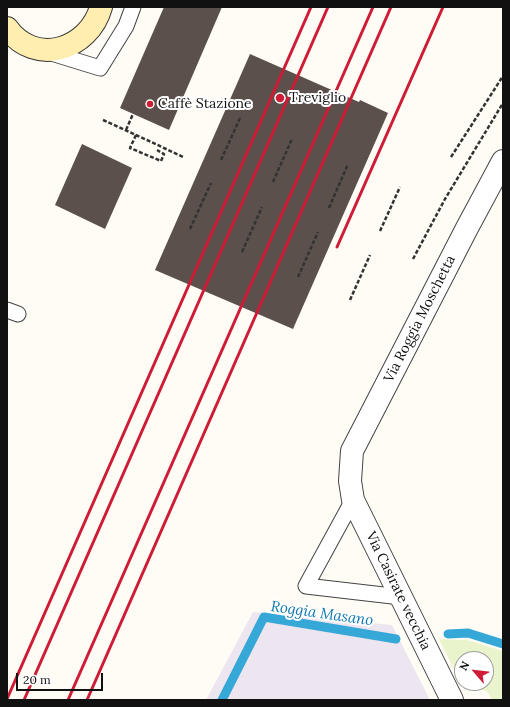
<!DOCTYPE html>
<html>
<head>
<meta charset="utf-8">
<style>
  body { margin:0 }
  #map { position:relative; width:510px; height:707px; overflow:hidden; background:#fffcf5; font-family:Lora,serif }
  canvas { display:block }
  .frame { position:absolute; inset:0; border:8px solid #111; pointer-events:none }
  .north { position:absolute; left:454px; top:651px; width:40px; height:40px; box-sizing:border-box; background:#fff; border:1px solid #a0a0a0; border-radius:50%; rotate:298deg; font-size:11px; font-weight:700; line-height:16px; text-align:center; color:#111 }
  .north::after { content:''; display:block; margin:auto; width:14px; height:18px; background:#ce1c36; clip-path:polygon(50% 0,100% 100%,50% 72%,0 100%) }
  .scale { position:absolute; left:16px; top:673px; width:87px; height:18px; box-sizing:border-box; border:2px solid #111; border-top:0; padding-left:5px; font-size:12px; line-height:14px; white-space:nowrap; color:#111; -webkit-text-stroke:3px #fff; paint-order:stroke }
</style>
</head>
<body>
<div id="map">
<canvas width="510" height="707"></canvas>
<div class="frame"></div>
<div class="north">N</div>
<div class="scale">20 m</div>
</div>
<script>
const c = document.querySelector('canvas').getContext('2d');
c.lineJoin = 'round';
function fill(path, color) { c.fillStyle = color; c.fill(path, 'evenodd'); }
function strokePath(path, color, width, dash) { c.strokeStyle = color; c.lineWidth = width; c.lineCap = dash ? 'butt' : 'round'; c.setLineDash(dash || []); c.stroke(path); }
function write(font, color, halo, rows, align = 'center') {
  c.font = font + ' Lora,serif'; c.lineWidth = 4; c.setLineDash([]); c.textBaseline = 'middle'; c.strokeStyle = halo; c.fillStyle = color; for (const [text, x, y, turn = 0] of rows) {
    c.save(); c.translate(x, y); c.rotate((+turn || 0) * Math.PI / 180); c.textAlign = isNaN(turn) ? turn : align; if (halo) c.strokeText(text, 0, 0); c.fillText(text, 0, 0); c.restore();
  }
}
const industrial = new Path2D(`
  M 253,612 L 392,625 L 430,700 L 206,700 Z`);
const pitch = new Path2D(`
  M 439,639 L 467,640 L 503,651 L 503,700 L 492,700 L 487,691 L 462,685 ZM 462,659 L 486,659 L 486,683 L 462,683 Z`);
const stream = new Path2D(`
  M 448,634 L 468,633 L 503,644
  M 222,700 L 264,617 L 396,639`);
const building = new Path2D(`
  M 164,7 L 222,7 L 169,130 L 120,108 Z
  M 250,54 L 359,102 L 360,100 L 388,113 L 293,329 L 155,270 Z
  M 82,144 L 132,168 L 105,229 L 55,205 Z`);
const path = new Path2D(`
  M 103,120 L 147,140 L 183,157
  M 126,130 L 133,114
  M 136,135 L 130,148 L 161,161 L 164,154 L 157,150
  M 451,157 L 503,76
  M 221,160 L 241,116
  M 273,182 L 292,139
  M 329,208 L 348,164
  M 190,229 L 211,183
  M 380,231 L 400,187
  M 242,252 L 262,207
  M 413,259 L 445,199 L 503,103
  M 298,277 L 318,232
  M 350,300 L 370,255`);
const lane = new Path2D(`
  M 48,52 L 100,68 L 126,26 L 133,7
  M 7,310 L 18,314
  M 353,500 L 306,586 L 401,597`);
const street = new Path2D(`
  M 452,700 L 353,500 L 350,481 L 352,451 L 467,228 L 503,161`);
const secondary = new Path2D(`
  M 7,28 C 35,67 89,50 101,7`);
const rail = new Path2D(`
  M 337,247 L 443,7
  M 7,699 L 311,7
  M 24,700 L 328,7
  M 68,700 L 373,7
  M 87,700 L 391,7`);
const markers = [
  [280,98,5,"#ce1c36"],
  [150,104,4,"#ce1c36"]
];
const poiNames = [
  ["Treviglio",289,98],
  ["Caffè Stazione",158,104]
];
const streetNames = [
  ["Via Roggia Moschetta",420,319,-63],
  ["Via Casirate vecchia",398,591,64]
];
const waterNames = [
  ["Roggia Masano",322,614,8]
];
fill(industrial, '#ede5ef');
fill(pitch, '#eaf4cc');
strokePath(stream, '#35a8d8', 9);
fill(building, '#5b504c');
strokePath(lane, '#444', 17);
strokePath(street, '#444', 24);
strokePath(secondary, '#333', 24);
strokePath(path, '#333', 2.5, [4, 2]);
strokePath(lane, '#fff', 15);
strokePath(street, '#fff', 22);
strokePath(secondary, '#ffeeb0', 22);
strokePath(rail, '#ce1c36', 3);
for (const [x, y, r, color] of markers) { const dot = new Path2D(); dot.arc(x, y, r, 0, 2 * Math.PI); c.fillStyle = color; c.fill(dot); strokePath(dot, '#fff', 1.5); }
write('14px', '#111', '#fff', poiNames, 'left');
write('14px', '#111', '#fff', streetNames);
write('italic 15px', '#0e79af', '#fff', waterNames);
</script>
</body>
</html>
